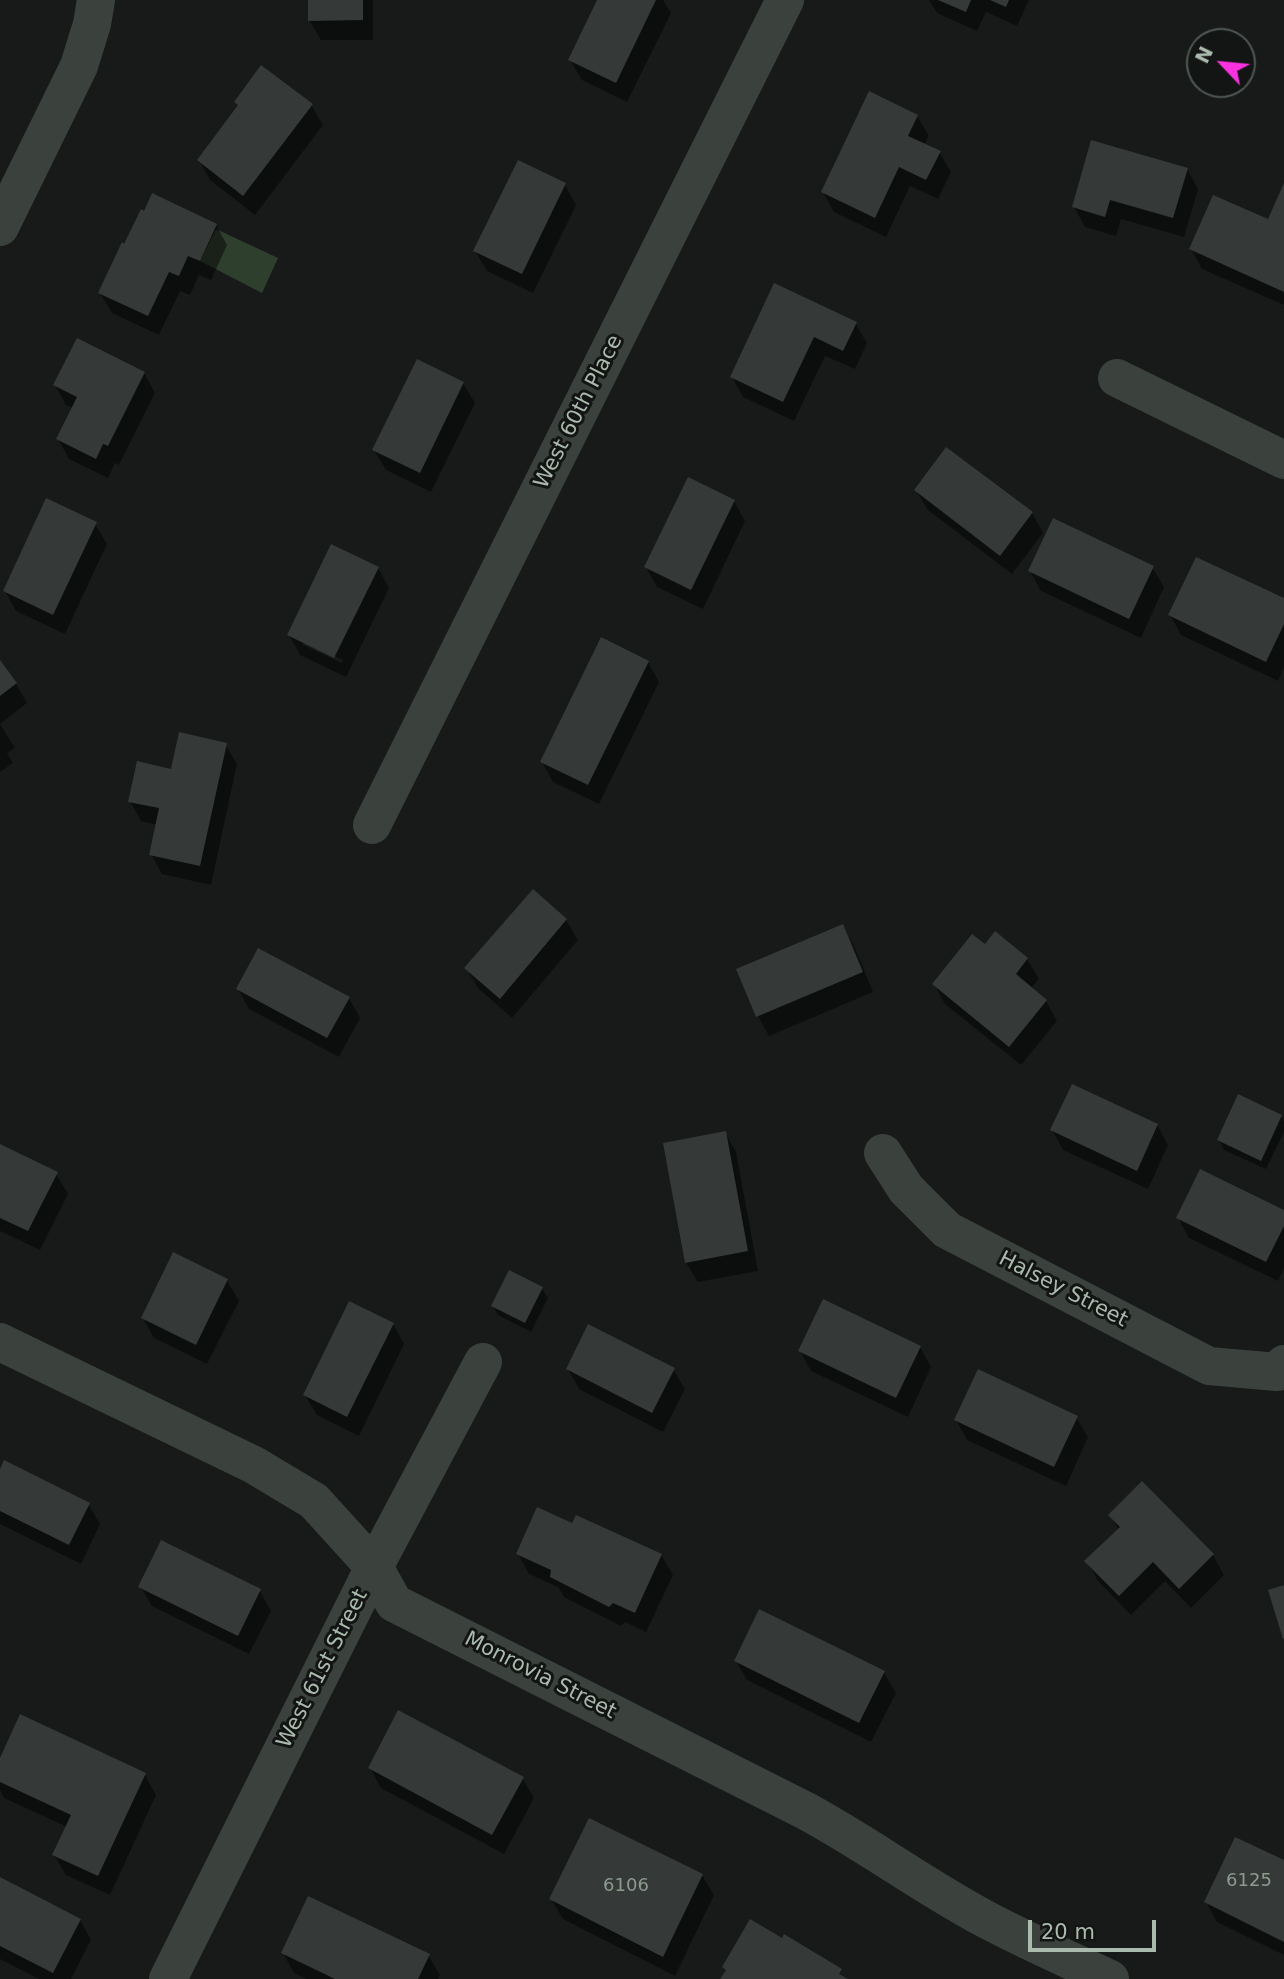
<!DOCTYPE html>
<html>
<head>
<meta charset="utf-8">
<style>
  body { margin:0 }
  #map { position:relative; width:1284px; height:1979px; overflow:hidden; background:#181a19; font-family:"DejaVu Sans",sans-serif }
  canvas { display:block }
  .north { position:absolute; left:1186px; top:28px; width:70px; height:70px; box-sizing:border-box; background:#131514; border:2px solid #4f5751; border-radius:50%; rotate:296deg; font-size:19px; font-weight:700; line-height:28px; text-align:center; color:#aabbad }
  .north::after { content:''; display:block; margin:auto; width:24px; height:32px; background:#fa31de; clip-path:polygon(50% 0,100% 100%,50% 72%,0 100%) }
  .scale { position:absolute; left:1028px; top:1920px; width:128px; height:32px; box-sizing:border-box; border:4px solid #aabbad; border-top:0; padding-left:9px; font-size:21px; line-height:24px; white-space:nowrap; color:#aabbad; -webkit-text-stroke:5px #131514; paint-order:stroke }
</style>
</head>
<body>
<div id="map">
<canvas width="1284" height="1979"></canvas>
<div class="north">N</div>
<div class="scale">20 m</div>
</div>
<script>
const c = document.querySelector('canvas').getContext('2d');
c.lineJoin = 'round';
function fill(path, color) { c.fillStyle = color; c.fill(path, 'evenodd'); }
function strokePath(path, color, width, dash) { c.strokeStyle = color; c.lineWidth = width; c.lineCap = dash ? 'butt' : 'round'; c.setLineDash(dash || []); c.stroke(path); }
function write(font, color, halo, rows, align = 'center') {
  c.font = font + ' "DejaVu Sans",sans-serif'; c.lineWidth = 6; c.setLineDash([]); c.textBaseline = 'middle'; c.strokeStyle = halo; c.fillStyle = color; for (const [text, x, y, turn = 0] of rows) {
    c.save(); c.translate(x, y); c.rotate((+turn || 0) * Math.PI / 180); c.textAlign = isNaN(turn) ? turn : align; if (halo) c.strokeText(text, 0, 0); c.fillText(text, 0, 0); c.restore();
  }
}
const water = new Path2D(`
  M 216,229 L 278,258 L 262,293 L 200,261 Z`);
const shadow = new Path2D(`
  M 309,0 L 373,0 L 373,40 L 321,40 L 309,20 Z
  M 599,0 L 663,0 L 671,13 L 627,102 L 582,80 L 570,60 Z
  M 929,0 L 1029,0 L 1017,26 L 986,12 L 977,31 L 937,13 Z
  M 236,102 L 311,105 L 323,125 L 255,215 L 210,180 L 199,160 L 239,107 Z
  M 917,116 L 929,136 L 924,145 L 939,152 L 951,172 L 938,199 L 910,186 L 886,237 L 834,212 L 823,192 Z
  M 1187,169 L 1198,189 L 1184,237 L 1121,219 L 1116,236 L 1085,227 L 1074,207 Z
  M 565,185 L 576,205 L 533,293 L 487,271 L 475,251 Z
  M 1284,187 L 1284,305 L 1202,269 L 1191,249 L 1269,222 Z
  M 216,225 L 227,245 L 211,280 L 199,275 L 190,295 L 180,291 L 159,335 L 112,313 L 100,293 Z
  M 775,285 L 855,323 L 867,343 L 855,369 L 825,356 L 794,421 L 743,397 L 732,377 Z
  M 144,373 L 155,393 L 119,465 L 115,463 L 108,478 L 69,459 L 58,439 L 73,408 L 66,405 L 55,385 Z
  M 463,383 L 475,403 L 431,492 L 386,470 L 374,450 Z
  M 916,491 L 1032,513 L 1043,533 L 1012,574 L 928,510 Z
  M 734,501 L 745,521 L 703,609 L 657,587 L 646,567 Z
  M 95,524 L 107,544 L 65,634 L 16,611 L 5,591 Z
  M 1152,567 L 1164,587 L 1141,638 L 1041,591 L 1030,571 Z
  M 378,568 L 389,588 L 346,677 L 300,655 L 289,635 ZM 303,641 L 343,660 L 342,663 L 303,645 Z
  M 1284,600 L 1284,667 L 1278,681 L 1181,635 L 1170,615 Z
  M 648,662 L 659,682 L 599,804 L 553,782 L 542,762 Z
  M 0,663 L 16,684 L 27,703 L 0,724 L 15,748 L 7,753 L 13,763 L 0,772 Z
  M 225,744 L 237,764 L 211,885 L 162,874 L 151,854 L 157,825 L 141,821 L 130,801 L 172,771 Z
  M 533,891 L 566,920 L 578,940 L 512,1018 L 478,988 L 466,968 Z
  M 842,926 L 854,946 L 873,992 L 769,1036 L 758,1016 Z
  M 985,946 L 1027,959 L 1039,979 L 1031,988 L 1046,1001 L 1057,1021 L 1021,1065 L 945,1004 L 934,984 Z
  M 238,989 L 349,998 L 360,1018 L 339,1057 L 249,1009 Z
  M 1281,1116 L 1284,1121 L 1284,1132 L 1266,1169 L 1224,1150 L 1219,1140 Z
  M 1157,1125 L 1168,1145 L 1148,1189 L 1063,1150 L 1052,1130 Z
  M 725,1133 L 736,1152 L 758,1271 L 698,1282 L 686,1263 Z
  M 0,1146 L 56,1174 L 68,1194 L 40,1250 L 0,1231 Z
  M 1284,1212 L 1284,1268 L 1278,1281 L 1189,1238 L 1178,1218 Z
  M 173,1255 L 227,1281 L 239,1301 L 207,1364 L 154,1338 L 143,1318 Z
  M 542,1289 L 548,1298 L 531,1332 L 498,1315 L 493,1306 Z
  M 393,1324 L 404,1344 L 359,1436 L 317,1415 L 305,1395 Z
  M 920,1347 L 931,1367 L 908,1417 L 811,1371 L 800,1351 Z
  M 568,1369 L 673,1369 L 685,1389 L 663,1432 L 579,1389 Z
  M 1076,1417 L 1088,1437 L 1066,1486 L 967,1440 L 956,1420 Z
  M 0,1473 L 88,1504 L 100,1524 L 81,1564 L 0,1524 Z
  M 1142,1483 L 1213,1555 L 1224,1575 L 1191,1608 L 1165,1581 L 1131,1615 L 1098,1581 L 1087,1561 L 1119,1530 L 1110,1515 Z
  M 573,1525 L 661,1555 L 673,1575 L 646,1632 L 625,1622 L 621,1626 L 564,1597 L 558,1587 L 529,1574 L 518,1554 Z
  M 140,1586 L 260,1591 L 271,1611 L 249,1654 L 152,1606 Z
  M 736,1661 L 884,1673 L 896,1693 L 871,1742 L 747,1680 Z
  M 0,1762 L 145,1775 L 156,1795 L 110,1895 L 66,1875 L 54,1855 L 67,1827 L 4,1798 L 0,1790 Z
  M 370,1768 L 522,1778 L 534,1798 L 504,1854 L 381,1788 Z
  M 1284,1862 L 1284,1955 L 1217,1922 L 1206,1902 Z
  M 702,1875 L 714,1895 L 675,1976 L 563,1919 L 551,1899 Z
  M 0,1879 L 80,1920 L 91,1940 L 71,1979 L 39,1979 L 0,1959 Z
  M 283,1953 L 428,1955 L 440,1975 L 438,1979 L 307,1979 L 294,1973 Z`);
const building = new Path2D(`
  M 308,0 L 363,0 L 363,20 L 308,21 Z
  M 597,0 L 656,0 L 616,83 L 568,60 Z
  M 938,0 L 971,0 L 966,12 Z
  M 990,0 L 1009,0 L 1006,7 Z
  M 261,65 L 313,104 L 243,196 L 197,160 L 238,105 L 234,102 Z
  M 869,91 L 918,115 L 908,136 L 941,151 L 926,180 L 899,167 L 875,218 L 821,192 Z
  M 1091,140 L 1188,168 L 1173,218 L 1110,200 L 1105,217 L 1072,207 Z
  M 518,160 L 566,183 L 522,274 L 473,251 Z
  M 1284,183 L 1284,292 L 1189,249 L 1213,195 L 1268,219 Z
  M 152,193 L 217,224 L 200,261 L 188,256 L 179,276 L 169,272 L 148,316 L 98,293 L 122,242 L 124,244 L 141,209 L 144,211 Z
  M 774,283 L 857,322 L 843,351 L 814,337 L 783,402 L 730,377 Z
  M 77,338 L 145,372 L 108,446 L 103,444 L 96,459 L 56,439 L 77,397 L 53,385 Z
  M 417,359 L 464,382 L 420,473 L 372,450 Z
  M 946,447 L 1033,512 L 1000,556 L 914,490 Z
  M 688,477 L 735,500 L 691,590 L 644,567 Z
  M 46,498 L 97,522 L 53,615 L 3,591 Z
  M 1053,518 L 1154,566 L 1129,619 L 1028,571 Z
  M 331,544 L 379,567 L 334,658 L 287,635 Z
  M 1196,557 L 1284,598 L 1284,624 L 1266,662 L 1168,615 Z
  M 601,637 L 649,661 L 588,785 L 540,762 Z
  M 0,660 L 17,683 L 0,696 Z
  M 179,732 L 227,743 L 200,866 L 149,855 L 159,808 L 128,802 L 137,761 L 171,769 Z
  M 533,889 L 567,919 L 500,999 L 464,968 Z
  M 843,924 L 863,972 L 756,1017 L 736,969 Z
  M 995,931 L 1028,958 L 1016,974 L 1047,1000 L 1009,1047 L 932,984 L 972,934 L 985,944 Z
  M 258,948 L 350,997 L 327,1038 L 236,989 Z
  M 1072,1084 L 1158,1124 L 1137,1171 L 1050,1130 Z
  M 1238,1094 L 1282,1115 L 1261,1161 L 1217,1140 Z
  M 726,1131 L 748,1251 L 685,1263 L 663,1143 Z
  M 0,1144 L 58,1172 L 28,1231 L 0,1218 Z
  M 1200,1169 L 1284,1210 L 1284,1226 L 1266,1262 L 1176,1218 Z
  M 173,1252 L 228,1279 L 196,1345 L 141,1318 Z
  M 509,1270 L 543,1287 L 525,1323 L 491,1306 Z
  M 823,1299 L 921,1346 L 896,1398 L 798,1351 Z
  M 349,1301 L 394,1323 L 347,1417 L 303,1395 Z
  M 588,1324 L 675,1368 L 652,1413 L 566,1369 Z
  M 978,1369 L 1078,1416 L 1054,1467 L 954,1420 Z
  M 4,1460 L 90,1503 L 69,1545 L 0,1511 L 0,1469 Z
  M 1142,1481 L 1214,1554 L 1179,1589 L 1153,1562 L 1119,1596 L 1084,1561 L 1120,1527 L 1108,1515 Z
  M 537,1507 L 572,1523 L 576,1515 L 662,1554 L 635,1613 L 613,1603 L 609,1607 L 550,1577 L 551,1570 L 516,1554 Z
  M 161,1540 L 261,1589 L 238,1636 L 138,1587 Z
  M 1284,1585 L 1284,1639 L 1283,1639 L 1268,1590 Z
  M 759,1609 L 885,1671 L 859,1723 L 734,1661 Z
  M 398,1710 L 524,1777 L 492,1835 L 368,1768 Z
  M 20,1714 L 146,1773 L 98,1876 L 52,1855 L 71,1815 L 0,1782 L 0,1758 Z
  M 589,1818 L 703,1874 L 663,1957 L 549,1899 Z
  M 1235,1837 L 1284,1860 L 1284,1942 L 1204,1902 Z
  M 0,1877 L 81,1919 L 53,1973 L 0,1946 Z
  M 308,1896 L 430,1954 L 418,1979 L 335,1979 L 281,1953 Z
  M 750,1919 L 782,1938 L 784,1934 L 842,1969 L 839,1974 L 848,1979 L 720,1979 L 726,1970 L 722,1967 Z`);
const street = new Path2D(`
  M 0,227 L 79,66 L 92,24 L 96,0
  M 1117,378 L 1284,460
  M 372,825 L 785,0
  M 883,1153 L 906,1189 L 947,1230 L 1209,1366 L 1277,1372 L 1284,1364
  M 0,1342 L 254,1465 L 314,1501 L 374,1567 L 394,1603 L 806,1811 C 869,1845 926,1888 989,1921 C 1029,1942 1070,1960 1110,1979
  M 168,1979 L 374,1567 L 483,1362`);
const numberNames = [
  ["6125",1249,1881],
  ["6106",626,1886]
];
const streetNames = [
  ["West 60th Place",579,412,-63],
  ["Halsey Street",1063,1290,27],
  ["West 61st Street",323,1669,-63],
  ["Monrovia Street",540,1676,27]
];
fill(water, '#2f3f2d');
fill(shadow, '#0007');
fill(building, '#353937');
strokePath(street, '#3b423d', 38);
write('18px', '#8d9a90', null, numberNames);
write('21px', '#aabbad', '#131514', streetNames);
</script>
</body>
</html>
